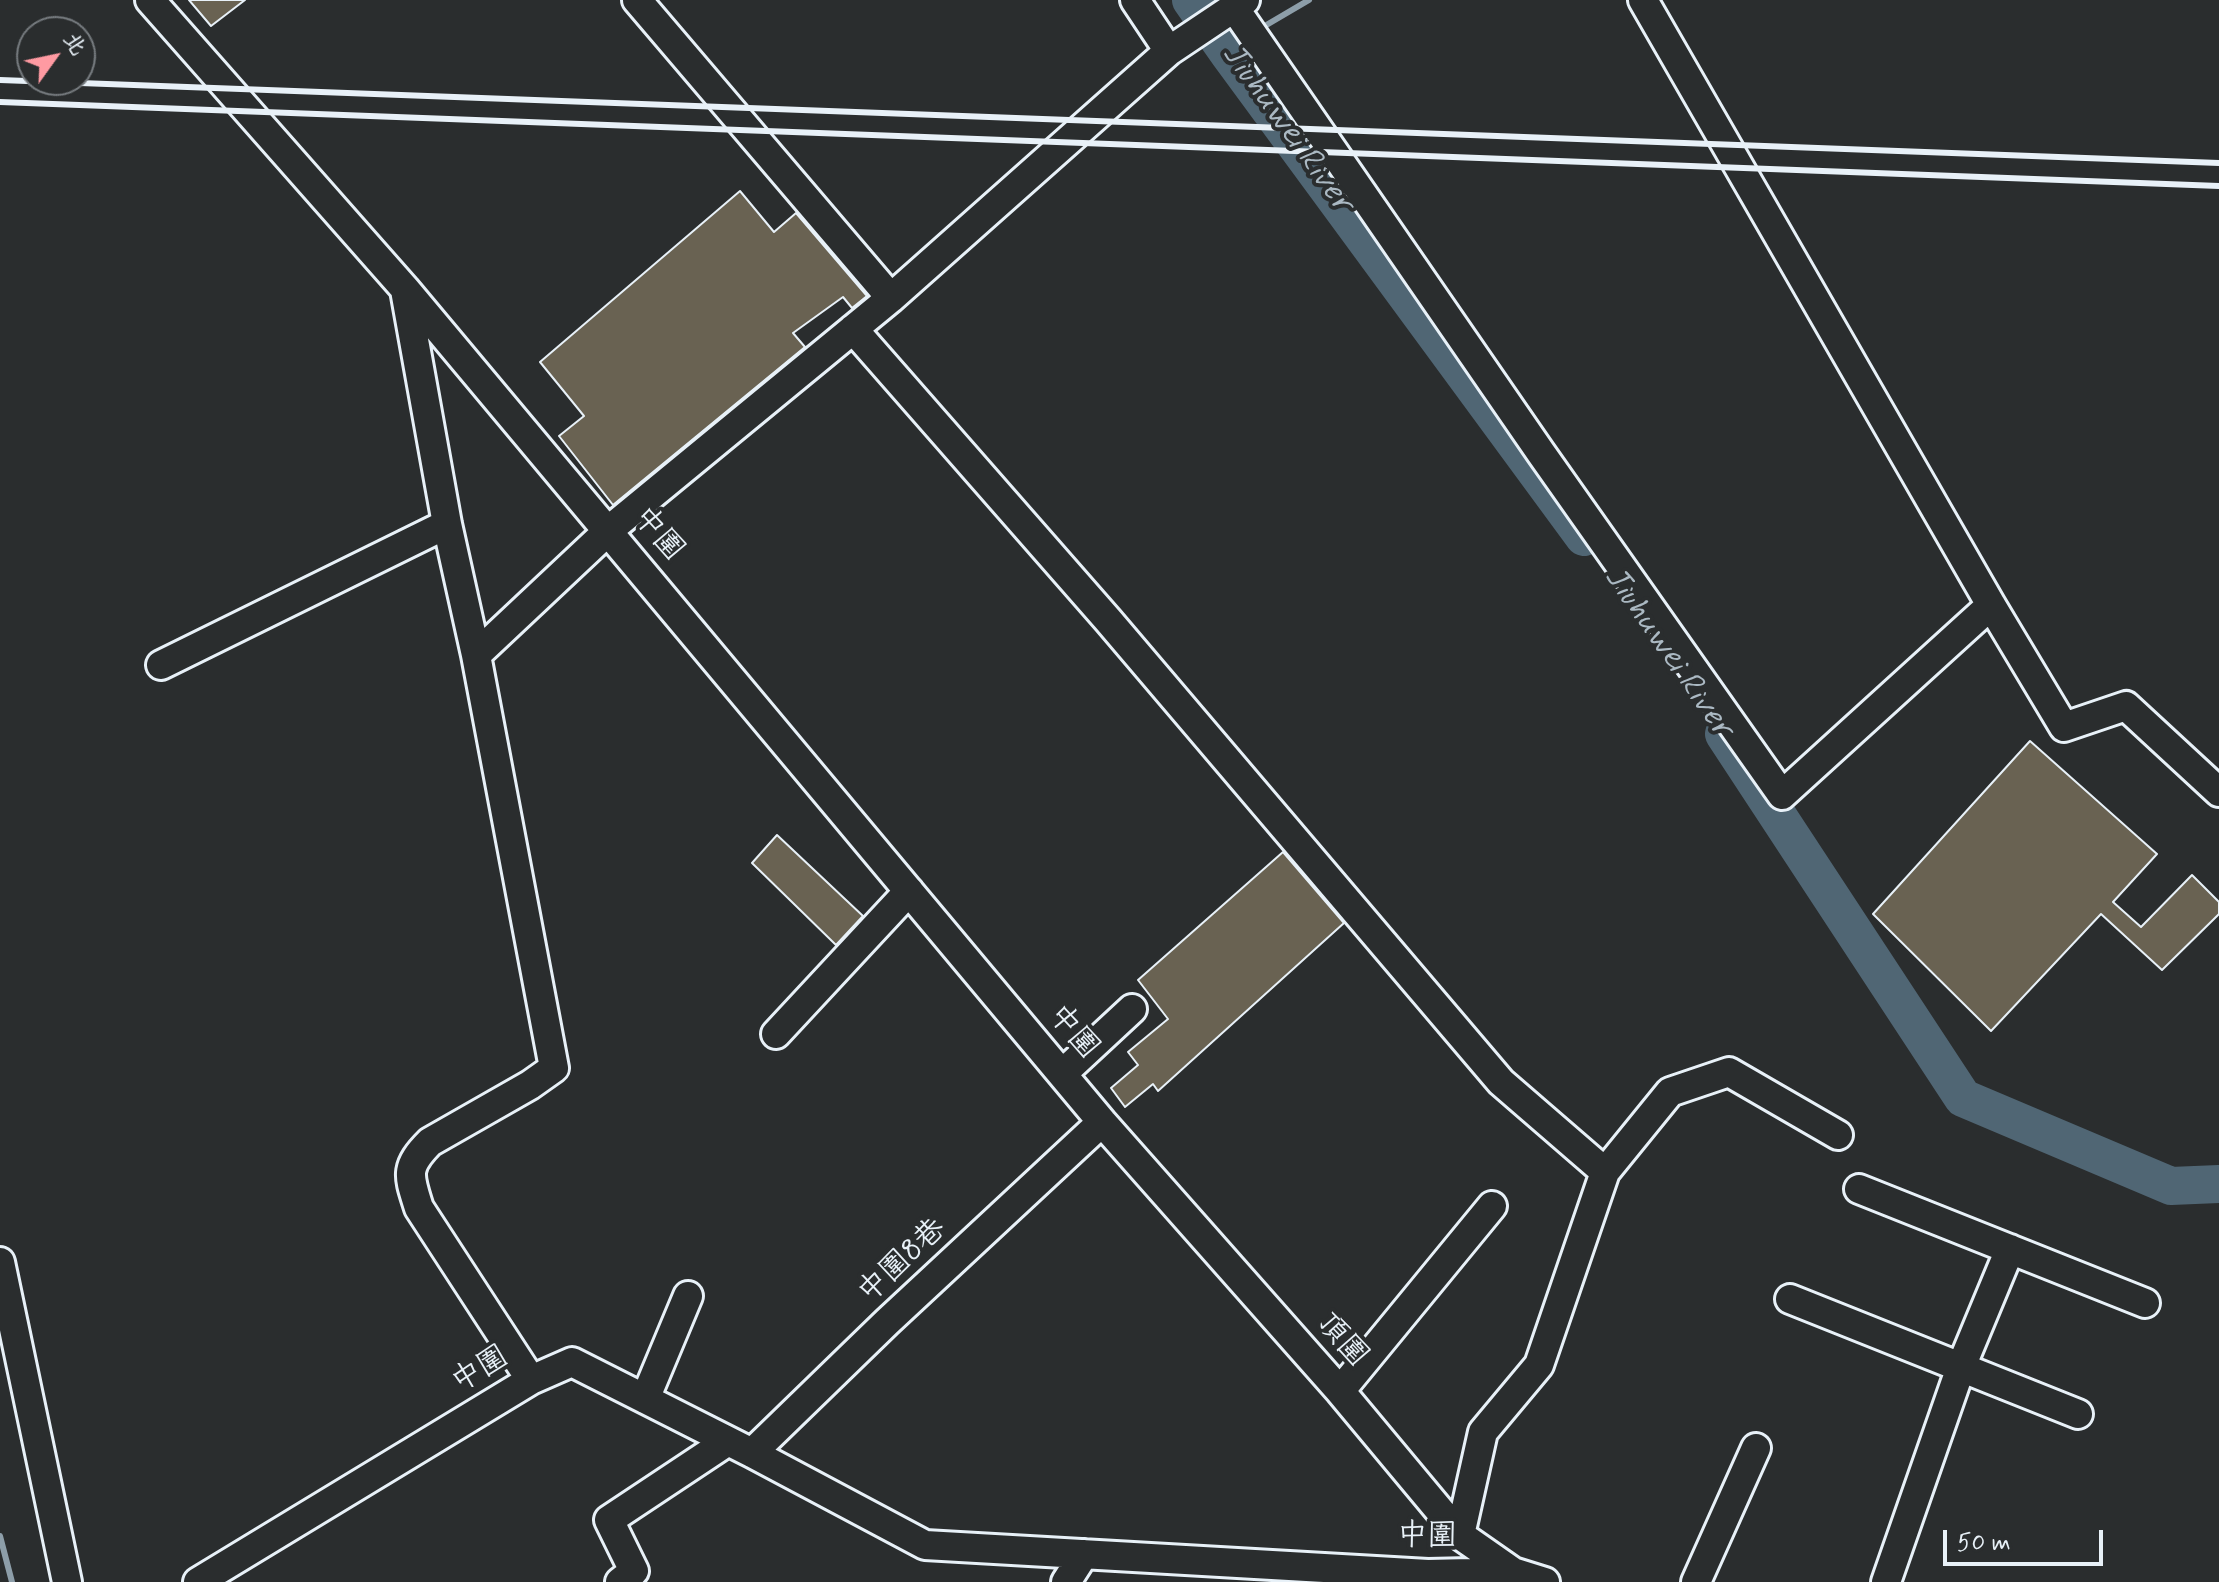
<!DOCTYPE html>
<html>
<head>
<meta charset="utf-8">
<style>
  body { margin:0 }
  #map { position:relative; width:2219px; height:1582px; overflow:hidden; background:#2a2d2e; font-family:Mynerve,"LXGW WenKai TC",sans-serif }
  canvas { display:block }
  .north { position:absolute; left:16px; top:16px; width:80px; height:80px; box-sizing:border-box; background:#2a2d2e; border:2px solid #767b7f; border-radius:50%; rotate:57deg; font-size:22px; font-weight:700; line-height:32px; text-align:center; color:#e8f1f8 }
  .north::after { content:''; display:block; margin:auto; width:28px; height:36px; background:#ff9aa2; clip-path:polygon(50% 0,100% 100%,50% 72%,0 100%) }
  .scale { position:absolute; left:1943px; top:1530px; width:160px; height:36px; box-sizing:border-box; border:4px solid #e8f1f8; border-top:0; padding-left:10px; font-size:24px; line-height:28px; white-space:nowrap; color:#e8f1f8; -webkit-text-stroke:6px #2a2d2e; paint-order:stroke }
</style>
</head>
<body>
<div id="map">
<canvas width="2219" height="1582"></canvas>
<div class="north">北</div>
<div class="scale">50 m</div>
</div>
<script>
const c = document.querySelector('canvas').getContext('2d');
c.lineJoin = 'round';
function strokePath(path, color, width, dash) { c.strokeStyle = color; c.lineWidth = width; c.lineCap = dash ? 'butt' : 'round'; c.setLineDash(dash || []); c.stroke(path); }
function fill(path, color) { c.fillStyle = color; c.fill(path, 'evenodd'); }
function write(font, color, halo, rows, align = 'center') {
  c.font = font + ' Mynerve,"LXGW WenKai TC",sans-serif'; c.lineWidth = 8; c.setLineDash([]); c.textBaseline = 'middle'; c.strokeStyle = halo; c.fillStyle = color; for (const [text, x, y, turn = 0] of rows) {
    c.save(); c.translate(x, y); c.rotate((+turn || 0) * Math.PI / 180); c.textAlign = isNaN(turn) ? turn : align; if (halo) c.strokeText(text, 0, 0); c.fillText(text, 0, 0); c.restore();
  }
}
const stream = new Path2D(`
  M 1263,27 L 1309,0
  M 1229,54 L 1239,47
  M 0,1536 L 12,1582`);
const river = new Path2D(`
  M 1191,0 L 1229,54 L 1584,537
  M 1724,734 L 1963,1098 L 2171,1186 L 2219,1184`);
const building = new Path2D(`
  M 189,0 L 245,0 L 211,26 Z
  M 740,191 L 774,232 L 796,213 L 867,296 L 852,308 L 843,297 L 793,333 L 805,347 L 613,505 L 559,436 L 584,416 L 540,362 Z
  M 2030,741 L 2157,854 L 2113,902 L 2141,927 L 2192,875 L 2219,902 L 2219,914 L 2162,970 L 2101,914 L 1991,1031 L 1873,914 Z
  M 777,835 L 863,916 L 836,945 L 752,863 Z
  M 1283,852 L 1344,923 L 1158,1091 L 1153,1084 L 1125,1107 L 1111,1088 L 1138,1065 L 1128,1052 L 1168,1019 L 1138,980 Z`);
const minor = new Path2D(`
  M 150,0 L 405,289 L 1102,1122 L 1340,1391 L 1460,1535 L 1513,1572 L 1545,1582
  M 637,0 L 891,298 L 1169,51 L 1245,0
  M 1135,0 L 1169,51
  M 1643,0 L 1991,605 L 2064,727 L 2126,706 L 2219,792
  M 1233,6 L 1541,453 L 1782,795 L 1991,605
  M 405,290 L 447,524 L 476,655 L 554,1068 L 530,1085 L 430,1142 C 404,1168 409,1176 419,1208 L 531,1380
  M 853,329 L 1108,620 L 1501,1082 L 1605,1172
  M 476,655 L 609,530 L 891,298
  M 161,665 L 447,524
  M 776,1034 L 909,891
  M 1062,1074 L 1132,1009
  M 1859,1189 L 2145,1303
  M 0,1262 L 67,1582
  M 1790,1299 L 2078,1414
  M 1340,1391 L 1492,1206
  M 645,1399 L 688,1296
  M 752,1453 L 887,1322 L 1102,1122
  M 1460,1535 L 1483,1432 L 1539,1365 L 1605,1172 L 1670,1092 L 1729,1072 L 1838,1135
  M 198,1582 L 531,1380 L 572,1362 L 752,1453 L 925,1545 L 1428,1574 L 1513,1572
  M 620,1582 L 634,1571 L 609,1520 L 728,1441
  M 1066,1582 L 1084,1554
  M 1696,1582 L 1756,1448
  M 1886,1582 L 1961,1367 L 2010,1249`);
const rail = new Path2D(`
  M 0,80 L 2219,163
  M 0,102 L 2219,186`);
const streetNames = [
  ["中圍",657,535,50],
  ["中圍",1072,1033,50],
  ["中圍8巷",903,1262,-43],
  ["頂圍",1341,1341,49],
  ["中圍",481,1371,-31],
  ["中圍",1427,1538,1]
];
const waterNames = [
  ["Jiuhuwei River",1286,129,54],
  ["Jiuhuwei River",1667,653,55]
];
strokePath(stream, '#8d9ea9', 6);
strokePath(river, '#506674', 38);
fill(building, '#696252');
strokePath(building, '#e8f1f8', 2);
strokePath(minor, '#e8f1f8', 34);
strokePath(minor, '#2a2d2e', 28);
strokePath(rail, '#e8f1f8', 6);
write('30px', '#e8f1f8', '#2a2d2e', streetNames);
write('italic 32px', '#abb9c3', '#2a2d2e', waterNames);
</script>
</body>
</html>
